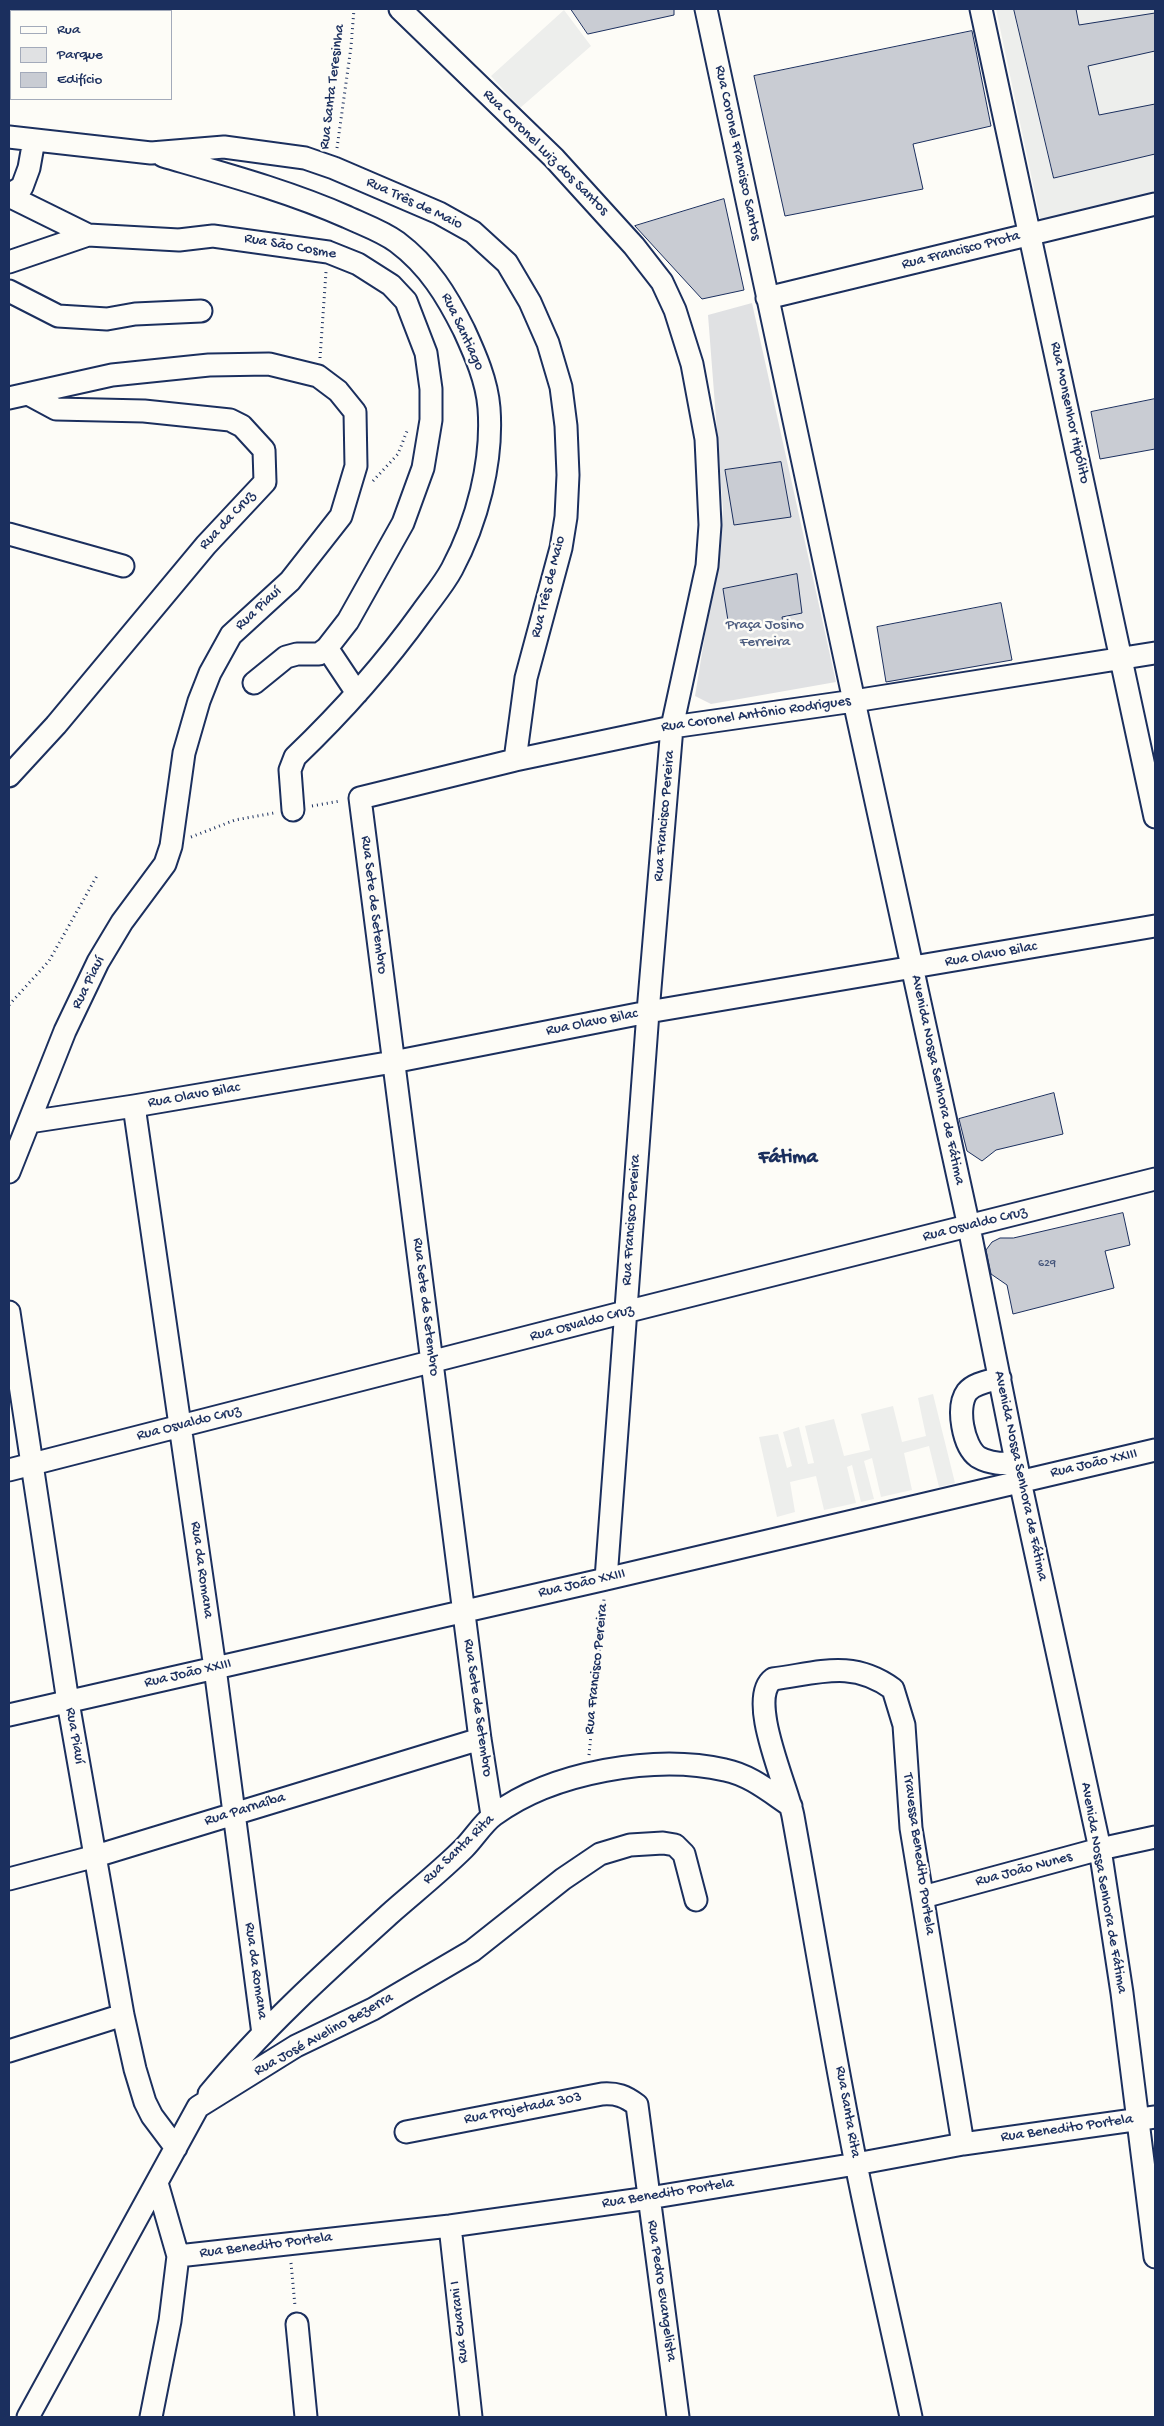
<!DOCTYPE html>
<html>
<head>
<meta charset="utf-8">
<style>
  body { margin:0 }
  #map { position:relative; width:1164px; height:2426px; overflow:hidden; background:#fdfcf7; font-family:"Gochi Hand",sans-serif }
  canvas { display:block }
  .frame { position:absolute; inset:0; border:10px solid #1b2f5e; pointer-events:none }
  .legend { position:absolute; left:10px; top:10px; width:162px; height:90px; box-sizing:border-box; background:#fdfcf7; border:1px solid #a3aaba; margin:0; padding:6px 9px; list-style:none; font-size:15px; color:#1b2f5e }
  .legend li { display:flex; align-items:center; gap:10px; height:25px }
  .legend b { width:25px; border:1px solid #a3aaba }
</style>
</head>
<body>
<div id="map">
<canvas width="1164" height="2426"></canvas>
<div class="frame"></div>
<ul class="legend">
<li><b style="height:6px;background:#fdfcf7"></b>Rua</li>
<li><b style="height:14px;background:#e0e1e3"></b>Parque</li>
<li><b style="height:14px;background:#c9ccd3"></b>Edifício</li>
</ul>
</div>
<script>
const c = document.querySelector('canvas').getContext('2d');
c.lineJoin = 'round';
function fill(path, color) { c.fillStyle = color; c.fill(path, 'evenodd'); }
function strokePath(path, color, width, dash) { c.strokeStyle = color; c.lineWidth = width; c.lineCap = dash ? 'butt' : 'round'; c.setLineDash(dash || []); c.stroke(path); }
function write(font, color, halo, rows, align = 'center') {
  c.font = font + ' "Gochi Hand",sans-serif'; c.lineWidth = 5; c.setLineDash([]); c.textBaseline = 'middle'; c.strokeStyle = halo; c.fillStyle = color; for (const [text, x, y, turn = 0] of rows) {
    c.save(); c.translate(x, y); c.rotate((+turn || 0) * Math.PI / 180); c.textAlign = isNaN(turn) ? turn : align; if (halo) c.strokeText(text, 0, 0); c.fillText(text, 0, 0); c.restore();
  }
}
const built = new Path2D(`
  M 996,9 L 1155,9 L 1155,194 L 1041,222 Z
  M 564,10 L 591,46 L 520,108 L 491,76 Z
  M 933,1394 L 955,1483 L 939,1487 L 929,1446 L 904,1453 L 912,1490 L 881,1497 L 872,1458 L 864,1461 L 874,1499 L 861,1502 L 852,1465 L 847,1467 L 856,1503 L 824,1510 L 816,1476 L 790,1482 L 795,1512 L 777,1517 L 759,1437 L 778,1434 L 787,1468 L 792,1466 L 783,1432 L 799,1427 L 808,1464 L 814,1463 L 805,1426 L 834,1419 L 844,1456 L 870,1450 L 861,1414 L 893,1406 L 902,1442 L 926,1436 L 918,1398 Z`);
const green = new Path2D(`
  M 752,303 L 836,682 L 711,704 L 695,696 L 718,555 L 723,509 L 708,315 Z`);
const building = new Path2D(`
  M 571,9 L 674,9 L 674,15 L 588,34 Z
  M 1014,9 L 1076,9 L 1079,25 L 1155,13 L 1155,51 L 1088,66 L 1099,115 L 1155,104 L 1155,154 L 1054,178 Z
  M 972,31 L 991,126 L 913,144 L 923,189 L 785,216 L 754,76 Z
  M 724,199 L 744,290 L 702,299 L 635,226 Z
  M 1155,399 L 1155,449 L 1100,459 L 1091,412 Z
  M 781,462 L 791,517 L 734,525 L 725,470 Z
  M 797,574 L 802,613 L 782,617 L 783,623 L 758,629 L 757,622 L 729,627 L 723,589 Z
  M 1001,603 L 1012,660 L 886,682 L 877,627 Z
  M 1054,1093 L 1063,1134 L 996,1150 L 982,1161 L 967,1151 L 959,1119 Z
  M 1123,1213 L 1130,1245 L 1105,1251 L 1114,1288 L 1013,1314 L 1007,1285 L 991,1274 L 986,1250 L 992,1242 L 1000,1238 L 1013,1238 Z`);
const path = new Path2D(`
  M 337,148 L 351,47 L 354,9
  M 320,358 L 326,272
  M 373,481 L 398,454 L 407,431
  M 312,806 L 340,801
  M 191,837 L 235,820 L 274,813
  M 9,1005 L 49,961 L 98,874
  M 589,1755 L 604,1599
  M 291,2263 L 295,2306`);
const minor = new Path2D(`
  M 400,9 L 554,158 L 634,246 L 662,282 L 675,310 L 692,364 L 706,439 L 710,525 L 707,566 L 672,727 L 648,1012 L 606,1579
  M 706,9 L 854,701 L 969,1227 L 1020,1481 L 1100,1849 L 1122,1993 L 1155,2257
  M 981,9 L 1155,817
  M 9,137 L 151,153 L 224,147 L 305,158 L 334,168 L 439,213 L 473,232 L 507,263 L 530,302 L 548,343 L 561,387 L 566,426 L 568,475 L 566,517 L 561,548 L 526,678 L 515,760
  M 163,156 C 225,174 288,191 347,217 C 364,225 382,231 397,242 C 429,266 447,296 464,330 C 475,354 487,381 489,408 C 493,462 477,522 452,569 C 444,584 432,598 422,612 C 384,665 342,712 295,757 L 290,770 L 293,810
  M 9,195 L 22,187 L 29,168 L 34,140
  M 9,196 L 88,235 L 179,240 L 213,236 L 328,252 L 358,264 L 391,285 L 406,301 L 426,353 L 431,389 L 431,420 L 423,468 L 403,523 L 348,621 L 327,648 L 319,654 L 297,654 L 286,657 L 254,683
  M 9,262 L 88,235
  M 9,291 L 58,316 L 107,319 L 135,314 L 201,311
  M 767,298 L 1155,204
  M 9,398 L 112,375 L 209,365 L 269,364 L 318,376 L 338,391 L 355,412 L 356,466 L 341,516 L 290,581 L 231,635 L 210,673 L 199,701 L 184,753 L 171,846 L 165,864 L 122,922 L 98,962 L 65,1031 L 9,1172
  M 9,534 L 123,566
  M 327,648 L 357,693
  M 9,776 L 56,725 L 206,545 L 265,482 L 264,450 L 242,426 L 230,420 L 144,411 L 56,409 L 30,395
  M 134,1106 L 215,1668 L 263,2034
  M 29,1122 L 134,1106 L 393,1062 L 648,1012 L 1155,926
  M 9,1312 L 68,1702 L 123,2015 L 135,2069 L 145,2102 L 152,2116 L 176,2148
  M 1000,1378 C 990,1381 974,1383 967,1392 C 956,1407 963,1446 978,1457 C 990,1464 1003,1464 1016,1463
  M 9,1470 L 625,1312 L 1155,1179
  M 9,1715 L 606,1579 L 1155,1450
  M 492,1815 L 480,1739 L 360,798 L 515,760 L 672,727 L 854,701 L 1155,653
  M 9,1879 L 96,1856 L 480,1739
  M 923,1897 L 1100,1849 L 1155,1837
  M 9,2051 L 123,2015
  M 209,2094 C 263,2028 330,1968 393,1911 C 417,1890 442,1870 464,1848 C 474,1838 483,1823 494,1815 C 552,1772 655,1754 725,1770 C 750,1775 770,1792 791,1806
  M 406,2132 L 602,2094 C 617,2093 625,2096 637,2105 L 678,2417
  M 450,2226 L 471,2417
  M 178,2256 L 450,2226 L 649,2198 L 856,2164 L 963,2144 L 1155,2117
  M 297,2324 L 306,2417
  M 28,2417 L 198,2107 L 296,2046 L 373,2009 L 472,1951 L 563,1879 L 600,1854 L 630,1845 L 663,1843 L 675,1845 L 684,1854 L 696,1900
  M 151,2417 L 170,2321 L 178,2256 L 157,2183
  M 911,2417 C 893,2333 873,2249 856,2164 C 833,2049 814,1932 793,1816 C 788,1788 746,1699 773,1679 C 819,1673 852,1659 893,1689 L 904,1725 L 911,1828 L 963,2144`);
const numberNames = [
  ["629",1047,1264]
];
const streetNames = [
  ["Rua Santa Teresinha",333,87,-83],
  ["Rua Coronel Luiz dos Santos",545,153,45],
  ["Rua Coronel Francisco Santos",737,153,78],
  ["Rua Três de Maio",414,204,25],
  ["Rua São Cosme",290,247,10],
  ["Rua Francisco Prota",961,251,-14],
  ["Rua Santiago",462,332,65],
  ["Rua Monsenhor Hipólito",1069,413,78],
  ["Rua da Cruz",228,521,-47],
  ["Rua Três de Maio",549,587,-76],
  ["Rua Piauí",259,609,-43],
  ["Rua Coronel Antônio Rodrigues",756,715,-8],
  ["Rua Francisco Pereira",665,816,-85],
  ["Rua Sete de Setembro",373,905,83],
  ["Rua Olavo Bilac",991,955,-10],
  ["Rua Piauí",89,983,-64],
  ["Rua Olavo Bilac",592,1023,-11],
  ["Avenida Nossa Senhora de Fátima",937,1080,78],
  ["Rua Olavo Bilac",194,1096,-10],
  ["Rua Francisco Pereira",632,1220,-86],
  ["Rua Osvaldo Cruz",975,1225,-14],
  ["Rua Sete de Setembro",425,1307,83],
  ["Rua Osvaldo Cruz",582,1324,-15],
  ["Rua Osvaldo Cruz",189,1424,-14],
  ["Rua João XXIII",1094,1464,-13],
  ["Avenida Nossa Senhora de Fátima",1020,1476,78],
  ["Rua da Romana",201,1570,82],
  ["Rua João XXIII",582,1584,-13],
  ["Rua Francisco Pereira",597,1669,-84],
  ["Rua João XXIII",188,1674,-13],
  ["Rua Sete de Setembro",477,1708,82],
  ["Rua Piauí",74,1736,80],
  ["Rua Parnaíba",245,1810,-17],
  ["Rua Santa Rita",459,1850,-44],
  ["Travessa Benedito Portela",918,1854,82],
  ["Rua João Nunes",1024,1870,-15],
  ["Avenida Nossa Senhora de Fátima",1103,1888,80],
  ["Rua da Romana",255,1971,82],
  ["Rua José Avelino Bezerra",324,2035,-29],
  ["Rua Projetada 303",523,2109,-11],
  ["Rua Santa Rita",847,2112,80],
  ["Rua Benedito Portela",1067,2129,-8],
  ["Rua Benedito Portela",668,2194,-9],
  ["Rua Benedito Portela",266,2246,-7],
  ["Rua Pedro Evangelista",661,2291,82],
  ["Rua Guarani I",460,2322,-96]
];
const parkNames = [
  ["Praça Josino",765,626],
  ["Ferreira",765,643]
];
const districtNames = [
  ["Fátima",788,1159]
];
fill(built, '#edeeec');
fill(green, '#e0e1e3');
fill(building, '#c9ccd3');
strokePath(building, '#1b2f5e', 1);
strokePath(minor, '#1b2f5e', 25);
strokePath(path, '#1b2f5e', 3, [1, 4]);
strokePath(minor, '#fdfcf7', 21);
write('12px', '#46567b', null, numberNames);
write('15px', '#1b2f5e', '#fdfcf7', streetNames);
write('15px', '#4c5c7f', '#fdfcf7', parkNames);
write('bold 20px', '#1b2f5e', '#fdfcf7', districtNames);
</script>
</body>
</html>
